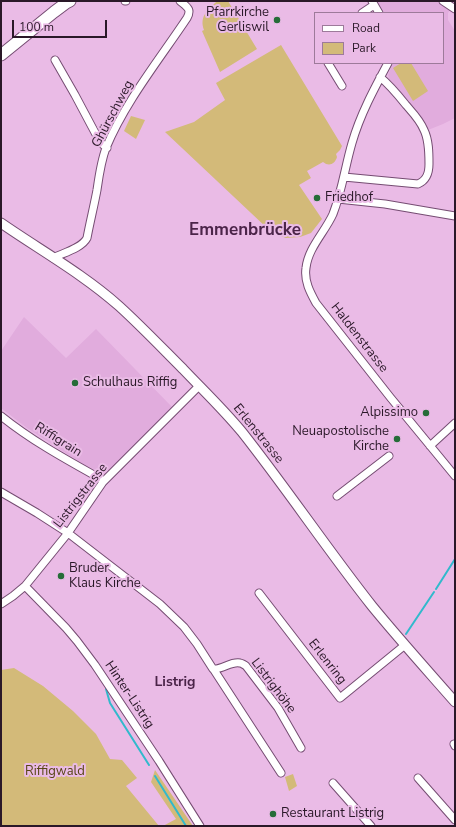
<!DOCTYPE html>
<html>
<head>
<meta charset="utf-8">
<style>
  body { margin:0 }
  #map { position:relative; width:456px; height:827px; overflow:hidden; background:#eabbe6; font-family:"Nunito Sans",sans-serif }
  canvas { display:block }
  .frame { position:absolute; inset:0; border:2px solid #2a1828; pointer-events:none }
  .legend { position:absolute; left:314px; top:12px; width:130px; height:52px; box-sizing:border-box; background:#eabbe6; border:1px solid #9d7a9a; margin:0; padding:5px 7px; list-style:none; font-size:12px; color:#2a1828 }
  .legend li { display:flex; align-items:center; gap:8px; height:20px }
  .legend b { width:20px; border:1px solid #9d7a9a }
  .scale { position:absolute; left:12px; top:20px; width:95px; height:18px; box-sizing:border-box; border:2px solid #2a1828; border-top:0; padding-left:5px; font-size:12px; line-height:14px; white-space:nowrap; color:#2a1828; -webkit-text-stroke:3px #eabbe6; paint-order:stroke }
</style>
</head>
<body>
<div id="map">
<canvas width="456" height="827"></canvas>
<div class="frame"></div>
<ul class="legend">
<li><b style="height:5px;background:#fff"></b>Road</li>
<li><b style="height:11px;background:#d3ba79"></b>Park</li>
</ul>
<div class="scale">100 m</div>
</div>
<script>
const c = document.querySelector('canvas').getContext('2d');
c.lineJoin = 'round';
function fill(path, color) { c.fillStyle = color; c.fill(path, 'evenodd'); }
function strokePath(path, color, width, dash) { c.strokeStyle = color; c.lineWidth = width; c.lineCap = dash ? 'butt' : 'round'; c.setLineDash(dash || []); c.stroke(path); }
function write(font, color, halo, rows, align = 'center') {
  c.font = font + ' "Nunito Sans",sans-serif'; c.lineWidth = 4; c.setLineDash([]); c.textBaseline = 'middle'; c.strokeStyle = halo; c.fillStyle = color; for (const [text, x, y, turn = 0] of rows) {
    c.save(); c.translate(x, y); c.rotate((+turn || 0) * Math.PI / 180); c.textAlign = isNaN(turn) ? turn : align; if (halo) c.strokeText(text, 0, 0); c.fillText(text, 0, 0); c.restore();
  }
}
const built = new Path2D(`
  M 377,1 L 437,1 L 450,10 L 448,13 L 448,20 L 455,31 L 455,118 L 443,124 L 428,130 L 425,127 L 416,110 L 389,79 L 388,75 L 393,63 L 443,63 L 443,13 L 385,13 Z
  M 24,317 L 66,358 L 96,329 L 173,408 L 109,472 L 104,474 L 81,463 L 27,428 L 1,408 L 1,351 Z`);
const green = new Path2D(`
  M 217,1 L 228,1 L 257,49 L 220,72 L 202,31 L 204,30 C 199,16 208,10 217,1 Z
  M 281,45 L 342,146 L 340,150 L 336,154 L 337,157 C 335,164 329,167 323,162 L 307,171 L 311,178 L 299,185 L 322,219 L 311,233 L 300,237 L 286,238 L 275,234 L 268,229 L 165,132 L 194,122 L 225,100 L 216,83 Z
  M 401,63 L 411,63 L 428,91 L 413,101 L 393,68 Z
  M 131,116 L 145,120 L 136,139 L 124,131 Z
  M 14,668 L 43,686 L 73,711 L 96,734 L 110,759 L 122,760 L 137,778 L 126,786 L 159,826 L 1,826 L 1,670 Z
  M 155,770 L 193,826 L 163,826 L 176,819 L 151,782 Z
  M 293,774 L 297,786 L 289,791 L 285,777 Z`);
const stream = new Path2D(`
  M 436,589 L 455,559
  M 406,634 L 434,592
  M 106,689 L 110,703 L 149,765
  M 155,776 L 186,826`);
const minor = new Path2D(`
  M 125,1 L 126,1
  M 372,1 L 379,13
  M 443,1 L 455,9
  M 362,13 L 374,5
  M 55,60 L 75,95 L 100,142 L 107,148
  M 328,63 L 342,86
  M 388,63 C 374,89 360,115 352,143 C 345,167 342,191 333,214 C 325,232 308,248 306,268 C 304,281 310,292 316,303 L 390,397 L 455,476
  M 344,177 L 418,184 C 427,180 429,173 429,164 C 429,153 429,140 424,130 C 420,120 413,113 406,105 C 398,95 390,85 380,77
  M 338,199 L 385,204 L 455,216
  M 53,258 C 63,253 82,248 87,238 C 90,222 94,206 97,190 C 99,176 101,161 106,148 C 125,102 159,60 187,18 C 192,9 187,7 180,1
  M 1,416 C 32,441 67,460 101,479 L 103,482
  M 430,446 L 455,423
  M 1,492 L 37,513 L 68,533 L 160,604 L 184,627 L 197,644 L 213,669 C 222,670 231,661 240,663 C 241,663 245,665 246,666 L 278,708 L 301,748
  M 337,496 L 389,456
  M 25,586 L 66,628 L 77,641 L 95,665 L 159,761 L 200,826
  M 259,593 L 340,698 L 405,645
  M 1,604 L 13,596 L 25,586 L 68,533 L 103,482 L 199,386
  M 214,670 L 281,773
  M 454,744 L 455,746
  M 418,778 L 455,820
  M 333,783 L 371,826`);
const tertiary = new Path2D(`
  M 1,223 C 40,250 83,274 119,306 C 141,326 162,348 183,369 C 203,390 224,410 242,432 C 287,489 327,549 372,606 C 399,639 427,670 455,702`);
const primary = new Path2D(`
  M 1,55 L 54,12 L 66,3 L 70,1`);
const markers = [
  [277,20,4,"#266c38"],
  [317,198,4,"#266c38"],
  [75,383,4,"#266c38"],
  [426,413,4,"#266c38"],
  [397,439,4,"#266c38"],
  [61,576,4,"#266c38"],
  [273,814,4,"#266c38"]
];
const poiNames = [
  ["Pfarrkirche",269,13,"right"],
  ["Gerliswil",269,28,"right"],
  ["Friedhof",325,198],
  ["Schulhaus Riffig",83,383],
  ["Alpissimo",418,413,"right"],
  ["Neuapostolische",389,432,"right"],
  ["Kirche",389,447,"right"],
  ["Bruder",69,569],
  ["Klaus Kirche",69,584],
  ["Restaurant Listrig",281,814]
];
const streetNames = [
  ["Ghürschweg",113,114,-62],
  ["Haldenstrasse",359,338,52],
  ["Erlenstrasse",258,434,51],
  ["Riffigrain",58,440,32],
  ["Listrigstrasse",81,496,-52],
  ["Erlenring",327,662,52],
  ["Listrighöhe",273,686,53],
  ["Hinter-Listrig",129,695,56]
];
const parkNames = [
  ["Riffigwald",55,772]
];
const neighbourhoodNames = [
  ["Listrig",175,683]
];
const districtNames = [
  ["Emmenbrücke",245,231]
];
fill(built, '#e1acdd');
fill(green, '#d3ba79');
strokePath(stream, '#31b9cc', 2);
strokePath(minor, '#754c72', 9);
strokePath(tertiary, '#754c72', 11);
strokePath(primary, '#754c72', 13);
strokePath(minor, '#fff', 7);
strokePath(tertiary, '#fff', 9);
strokePath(primary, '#fff', 11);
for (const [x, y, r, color] of markers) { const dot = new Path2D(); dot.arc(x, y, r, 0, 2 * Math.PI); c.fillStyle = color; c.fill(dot); strokePath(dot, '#eabbe6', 1.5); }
write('13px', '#2a1828', '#eabbe6', poiNames, 'left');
write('13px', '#2a1828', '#eabbe6', streetNames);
write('13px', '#584616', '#eabbe6', parkNames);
write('bold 14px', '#4b2449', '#eabbe6', neighbourhoodNames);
write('bold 17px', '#4b2449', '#eabbe6', districtNames);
</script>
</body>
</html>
